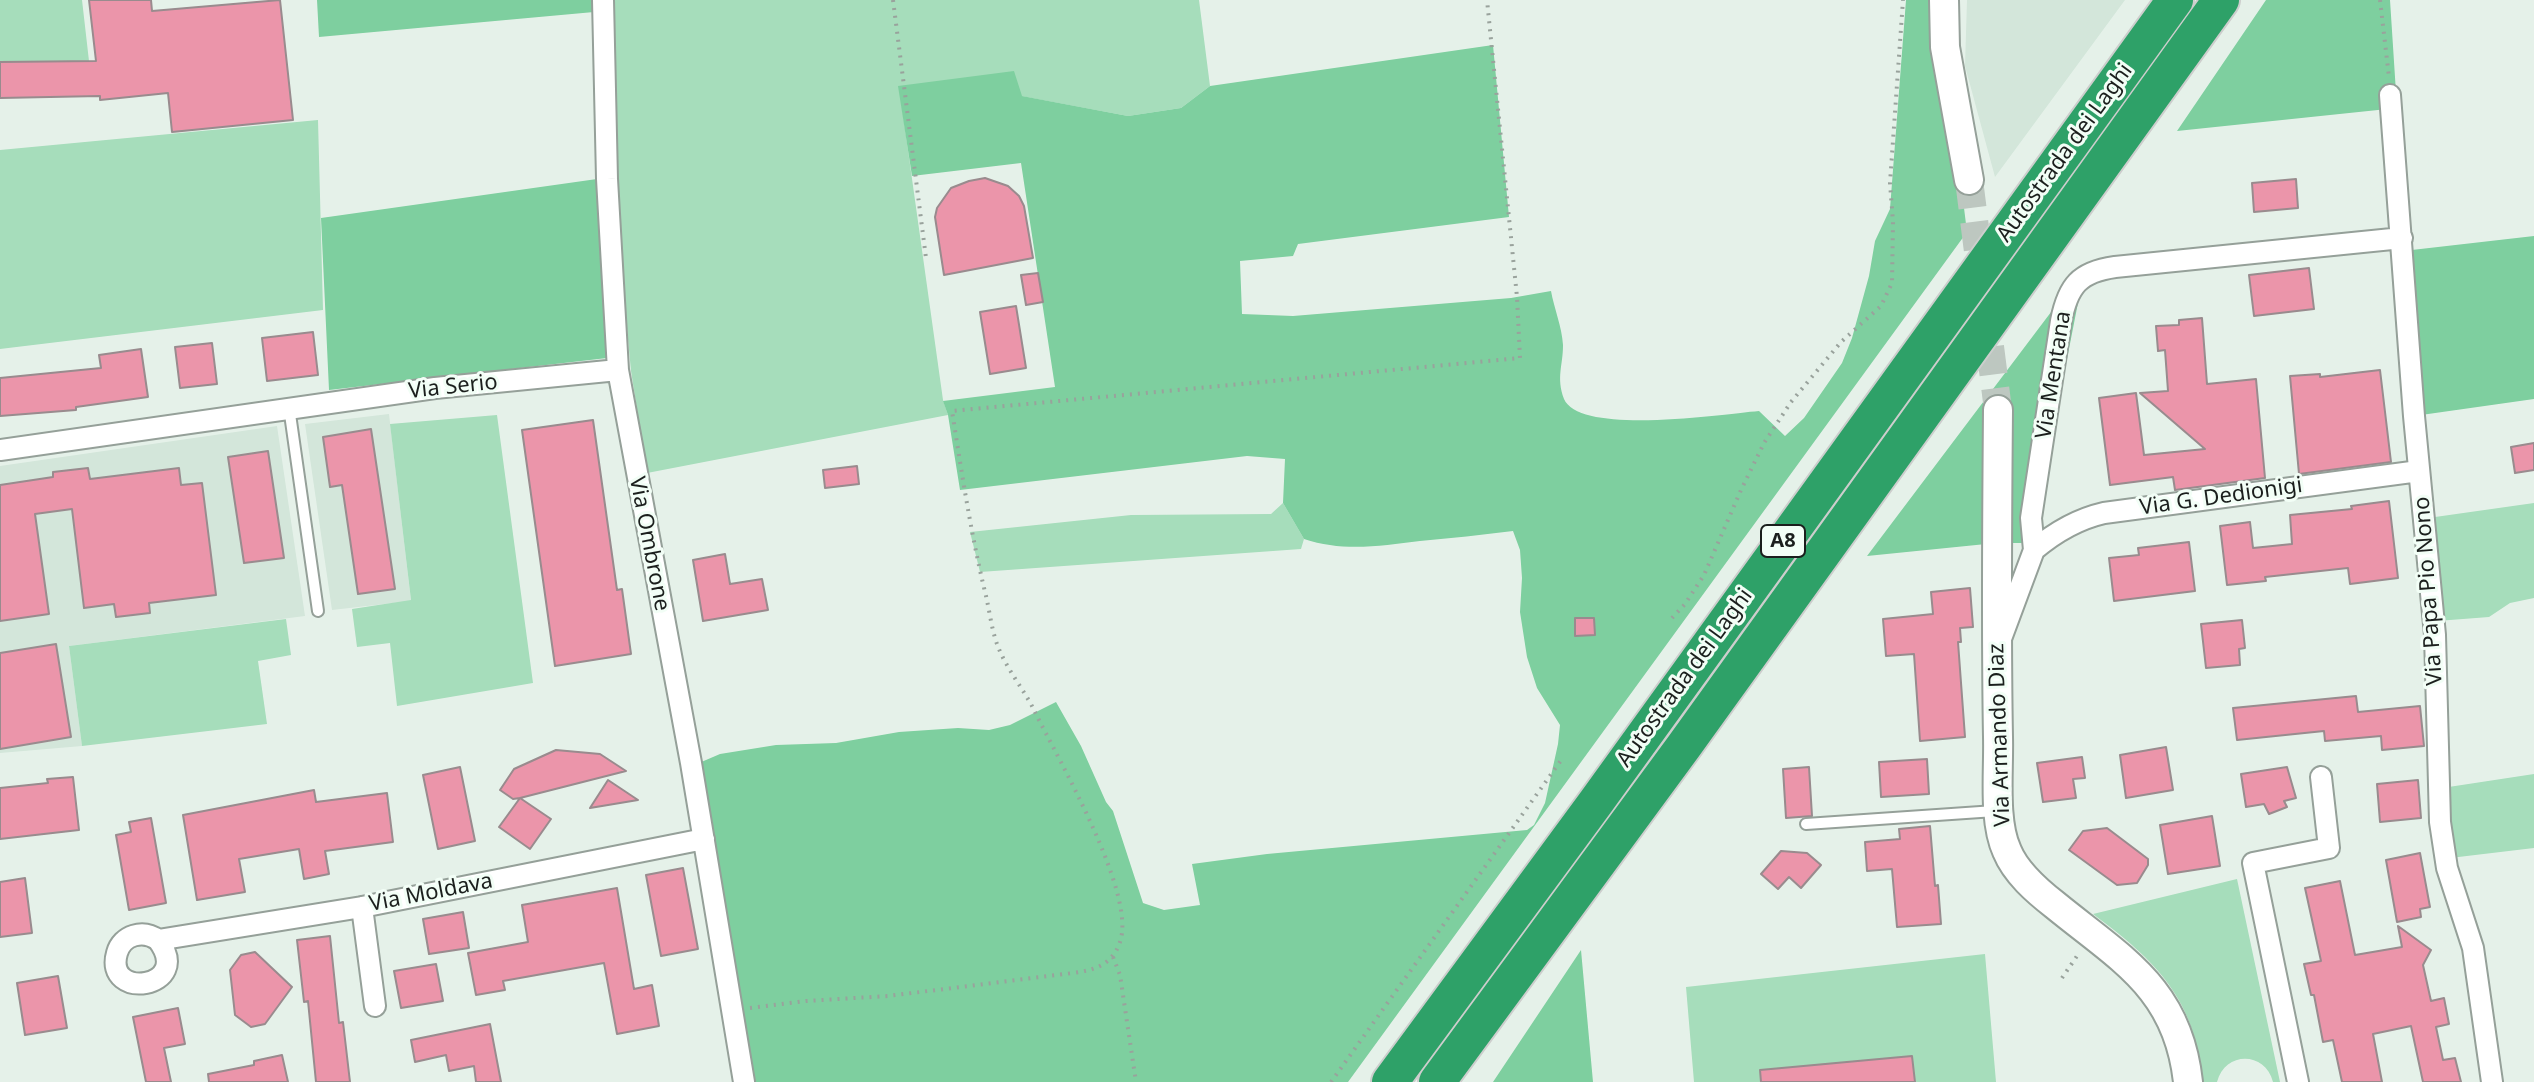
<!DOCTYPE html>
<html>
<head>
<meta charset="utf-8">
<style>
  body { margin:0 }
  canvas { display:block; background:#e5f1e9 }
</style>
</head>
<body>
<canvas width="2534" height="1082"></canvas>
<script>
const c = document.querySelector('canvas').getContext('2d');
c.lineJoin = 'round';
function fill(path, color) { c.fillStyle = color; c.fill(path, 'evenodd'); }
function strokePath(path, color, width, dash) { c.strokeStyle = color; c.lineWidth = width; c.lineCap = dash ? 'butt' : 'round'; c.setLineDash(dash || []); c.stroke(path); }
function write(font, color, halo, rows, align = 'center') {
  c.font = font + ' "Noto Sans",sans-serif'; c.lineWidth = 6; c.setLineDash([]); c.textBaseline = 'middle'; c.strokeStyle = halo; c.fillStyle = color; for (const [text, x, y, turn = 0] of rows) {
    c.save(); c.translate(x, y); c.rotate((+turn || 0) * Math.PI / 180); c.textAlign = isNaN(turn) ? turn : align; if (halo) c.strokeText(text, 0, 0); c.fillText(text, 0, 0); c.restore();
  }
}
const built = new Path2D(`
  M 1967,0 L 2125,0 L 1995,177 L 1965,66 Z
  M 389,414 L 411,601 L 332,610 L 305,424 Z
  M 277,426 L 305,616 L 69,646 L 82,746 L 0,753 L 0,466 Z`);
const green = new Path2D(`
  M 0,0 L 82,0 L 89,61 L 0,62 Z
  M 612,0 L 1199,0 L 1210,86 L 1181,108 L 1128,116 L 1021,96 L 899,86 L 943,400 L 948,415 L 647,473 L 631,371 L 613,180 Z
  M 318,120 L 323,310 L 0,349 L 0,150 Z
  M 497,415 L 533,683 L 397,706 L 390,643 L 357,647 L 352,609 L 411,600 L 390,424 Z
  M 1283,503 L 1304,539 L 1301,549 L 980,572 L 970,532 L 1131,515 L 1271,514 Z
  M 2534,503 L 2534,598 L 2510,603 L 2489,617 L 2437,621 L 2428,518 Z
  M 286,619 L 291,655 L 258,661 L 267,724 L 82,746 L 69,646 Z
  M 2534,774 L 2534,848 L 2450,858 L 2442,788 Z
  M 2237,879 L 2280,1082 L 2273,1082 C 2265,1051 2225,1051 2217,1082 L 2202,1082 C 2196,999 2156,961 2093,914 Z
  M 1985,954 L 1996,1082 L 1694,1082 L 1686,987 Z`);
const forest = new Path2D(`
  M 317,0 L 594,0 L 594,12 L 319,37 Z
  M 1906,0 L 1938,0 L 1967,232 L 1348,1082 L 752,1082 L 699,763 L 720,754 L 776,745 L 836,743 L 899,732 L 958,728 L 989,730 L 1010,725 L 1056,702 L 1081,746 L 1106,802 L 1113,811 L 1143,903 L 1164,910 L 1200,905 L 1192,864 L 1267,854 L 1527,830 L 1534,825 L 1545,803 L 1558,744 L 1560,725 L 1537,688 L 1527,657 L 1520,612 L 1522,578 L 1520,550 L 1513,531 C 1482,535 1451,538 1420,541 C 1380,546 1343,552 1304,539 L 1283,503 L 1285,459 L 1247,456 L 960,490 L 948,415 L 943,401 L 1055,387 L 1021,163 L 912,176 L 898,86 L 1014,71 L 1022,96 L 1128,116 L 1181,108 L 1210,86 L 1493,45 L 1509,217 L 1298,244 L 1293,256 L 1240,261 L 1242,314 L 1293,316 L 1511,298 L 1551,291 C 1554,308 1562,327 1563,345 C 1563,366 1556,377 1564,399 C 1580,436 1723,414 1759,411 L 1785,436 L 1804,418 L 1842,363 L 1852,338 L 1869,276 L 1875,241 L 1890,209 Z
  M 2266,0 L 2390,0 L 2397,108 L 2177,131 Z
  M 597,179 L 607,358 L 329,390 L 321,218 Z
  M 2534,236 L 2534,399 L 2414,416 L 2403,251 Z
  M 2085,267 L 2031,543 L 1996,543 L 1867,556 Z
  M 1581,950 L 1593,1082 L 1493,1082 Z`);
const building = new Path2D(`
  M 89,0 L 151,0 L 152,11 L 280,0 L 293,120 L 172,132 L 168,93 L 100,100 L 100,96 L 0,98 L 0,62 L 96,61 Z
  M 985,178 L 1008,186 L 1019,196 L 1024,206 L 1033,258 L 944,275 L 935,217 L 937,208 L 951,188 L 969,181 Z
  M 2296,179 L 2298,208 L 2254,212 L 2252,183 Z
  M 2309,268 L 2314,309 L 2254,316 L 2249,275 Z
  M 1038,273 L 1043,302 L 1026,305 L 1021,275 Z
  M 1016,306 L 1026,368 L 990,374 L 980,312 Z
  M 2202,318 L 2207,384 L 2256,379 L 2265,478 L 2175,490 L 2173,477 L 2110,485 L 2099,398 L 2136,393 L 2144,455 L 2205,449 L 2140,393 L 2168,391 L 2165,350 L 2158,351 L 2156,326 L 2179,325 L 2179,320 Z
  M 313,332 L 318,375 L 267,381 L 262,338 Z
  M 212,343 L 217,384 L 180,388 L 175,347 Z
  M 141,349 L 148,397 L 76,407 L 76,410 L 0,416 L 0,378 L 101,368 L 99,355 Z
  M 2380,370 L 2391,462 L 2299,474 L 2290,376 L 2320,374 L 2320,377 Z
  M 593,420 L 617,590 L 622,589 L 631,654 L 555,666 L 522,430 Z
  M 371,429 L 395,589 L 358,594 L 342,485 L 330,487 L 323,437 Z
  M 2534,443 L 2534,470 L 2515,473 L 2511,447 Z
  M 268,451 L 284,558 L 244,563 L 228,457 Z
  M 857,466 L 859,484 L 825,488 L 823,470 Z
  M 88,468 L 90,479 L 179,468 L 181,485 L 202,483 L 216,595 L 149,603 L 150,613 L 116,617 L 114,604 L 84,608 L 72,509 L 35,514 L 49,614 L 0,621 L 0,485 L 53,477 L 53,472 Z
  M 2389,501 L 2398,578 L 2350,584 L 2348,568 L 2265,577 L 2266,581 L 2227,585 L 2220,526 L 2250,522 L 2253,548 L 2292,544 L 2290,515 L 2352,509 L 2351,506 Z
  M 2189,542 L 2195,591 L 2114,601 L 2109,558 L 2139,555 L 2138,548 Z
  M 725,554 L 730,584 L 762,579 L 768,610 L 703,621 L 693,560 Z
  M 1970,588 L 1973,627 L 1960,628 L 1961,642 L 1958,642 L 1965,737 L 1920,741 L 1914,654 L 1886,656 L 1883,619 L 1933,614 L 1931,592 Z
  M 1575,618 L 1594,618 L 1595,635 L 1575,636 Z
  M 2242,620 L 2245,648 L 2239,649 L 2240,665 L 2206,668 L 2201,624 Z
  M 56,644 L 71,737 L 0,749 L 0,653 Z
  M 2356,696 L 2358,712 L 2420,706 L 2424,746 L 2382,750 L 2381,736 L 2325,741 L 2324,731 L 2237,740 L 2233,708 Z
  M 2166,747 L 2173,790 L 2126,798 L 2120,755 Z
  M 556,750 L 600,754 L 626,771 L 520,798 L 551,819 L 530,849 L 499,827 L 520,798 L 513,799 L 500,790 L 514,769 Z
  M 2082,757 L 2085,778 L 2073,779 L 2076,798 L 2043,802 L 2037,763 Z
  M 1927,759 L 1929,794 L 1881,797 L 1879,762 Z
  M 460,767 L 475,841 L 438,849 L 423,775 Z
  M 1809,767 L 1812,816 L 1786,818 L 1783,769 Z
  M 2287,767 L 2296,798 L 2284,801 L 2287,807 L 2269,814 L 2264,804 L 2246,807 L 2241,774 Z
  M 73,777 L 79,830 L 0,839 L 0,788 L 48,783 L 47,779 Z
  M 608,780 L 638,800 L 590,808 Z
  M 2418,780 L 2421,818 L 2380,822 L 2377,784 Z
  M 314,790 L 316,802 L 387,793 L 393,842 L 325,851 L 329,874 L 304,879 L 299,849 L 239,859 L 245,892 L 197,900 L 183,815 Z
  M 2212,816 L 2220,866 L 2168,874 L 2160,825 Z
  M 151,818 L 166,903 L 129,910 L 116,835 L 131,832 L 129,822 Z
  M 1930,826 L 1935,886 L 1938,885 L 1941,924 L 1897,927 L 1892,869 L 1867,871 L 1865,842 L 1900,839 L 1899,829 Z
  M 2107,828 L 2148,859 L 2148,865 L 2137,883 L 2117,885 L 2069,850 L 2083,831 Z
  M 1781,851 L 1807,853 L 1821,865 L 1801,888 L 1789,877 L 1778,889 L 1761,874 Z
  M 2420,853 L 2430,907 L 2420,909 L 2421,917 L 2397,922 L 2386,860 Z
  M 683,868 L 698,949 L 661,956 L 646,875 Z
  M 25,878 L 32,933 L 0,937 L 0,882 Z
  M 2340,881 L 2355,955 L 2402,947 L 2398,926 L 2431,950 L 2423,965 L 2431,1001 L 2444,998 L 2449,1024 L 2436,1027 L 2443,1060 L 2455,1058 L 2461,1082 L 2423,1082 L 2411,1026 L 2373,1034 L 2382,1082 L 2342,1082 L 2333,1040 L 2323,1042 L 2314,995 L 2311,995 L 2304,964 L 2321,961 L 2305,888 Z
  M 617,888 L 634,989 L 652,985 L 659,1026 L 617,1034 L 604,963 L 503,981 L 505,990 L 476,995 L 468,953 L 528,942 L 522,905 Z
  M 463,912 L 469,948 L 429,954 L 423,919 Z
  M 330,936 L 339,1023 L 343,1022 L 350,1082 L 316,1082 L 308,1001 L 304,1002 L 297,940 Z
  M 255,952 L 292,987 L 265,1024 L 251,1027 L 235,1015 L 230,970 L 241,955 Z
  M 436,964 L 443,1001 L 401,1008 L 394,971 Z
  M 58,976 L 67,1028 L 25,1035 L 17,983 Z
  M 178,1008 L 185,1044 L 164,1048 L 171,1082 L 146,1082 L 133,1017 Z
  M 490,1024 L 501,1082 L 476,1082 L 474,1066 L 449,1071 L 446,1055 L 415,1062 L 411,1040 Z
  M 282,1055 L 288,1082 L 209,1082 L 208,1074 L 254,1065 L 254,1061 Z
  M 1912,1056 L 1915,1082 L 1761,1082 L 1760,1070 Z`);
const secondaryTunnel = new Path2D(`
  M 1969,180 L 1998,410`);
const path = new Path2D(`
  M 893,0 L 926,258
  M 2380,0 L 2389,77
  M 1672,618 L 1685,604 L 1704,575 L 1741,490 L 1764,443 L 1791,402 L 1841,342 L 1881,306 L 1892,283 L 1893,222 L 1890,183 L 1903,0
  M 1113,957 L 1120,975 L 1136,1082
  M 2062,978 L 2079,953
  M 750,1008 L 806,1001 L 888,996 L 1073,973 C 1095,970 1112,965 1120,942 C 1137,894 1058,759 1035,712 C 1025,691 1008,671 999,649 C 992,633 990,613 986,596 C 971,535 962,474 952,411 L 1520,358 L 1517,297 L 1487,0
  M 1331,1082 L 1562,759`);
const lane = new Path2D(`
  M 289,407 L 318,611
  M 1806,824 L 1995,811`);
const street = new Path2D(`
  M 603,0 L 607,179 L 618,370 L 691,763 L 744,1082
  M 2390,95 L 2414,416 L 2435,635 L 2440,822 L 2447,868 L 2473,948 L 2492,1082
  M 0,450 L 435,388 L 618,370
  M 2034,550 C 2054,533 2078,519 2104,513 L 2419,471
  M 2002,636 L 2034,550 L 2031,518 L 2061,321 C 2068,286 2079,272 2115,267 L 2402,238
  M 362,907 L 375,1006
  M 158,940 C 195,989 103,1001 117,953 C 122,935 143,929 158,940 L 362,907 L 704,839
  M 2298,1082 L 2253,863 L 2329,848 L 2321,777`);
const secondary = new Path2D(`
  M 1944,0 L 1945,47 L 1969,180
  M 1998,410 C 1997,519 1996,628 1998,737 C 1999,771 1993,821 2007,851 C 2016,873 2037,891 2055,905 C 2121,959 2178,988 2188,1082`);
const highway = new Path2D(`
  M 1390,1082 L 1596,802 L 2175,0
  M 1437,1082 L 1684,746 L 2221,0`);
const shields = [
  [1783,541,44]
];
const shieldNames = [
  ["A8",1783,541]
];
const streetNames = [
  ["Autostrada dei Laghi",2065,153,-54],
  ["Via Mentana",2054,375,-81],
  ["Via Serio",453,387,-6],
  ["Via G. Dedionigi",2221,497,-8],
  ["Via Ombrone",649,544,79],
  ["Via Papa Pio Nono",2429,591,-94],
  ["Autostrada dei Laghi",1685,678,-54],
  ["Via Armando Diaz",2000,735,-92],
  ["Via Moldava",431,893,-11]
];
fill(built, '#d3e6da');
fill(green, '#a6ddbb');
fill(forest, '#7ecf9f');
fill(building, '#eb95aa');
strokePath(building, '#998b8e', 2);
strokePath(secondaryTunnel, '#bdc7c0', 28, [28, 14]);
strokePath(lane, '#95a099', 14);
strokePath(street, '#95a099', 24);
strokePath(secondary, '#95a099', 32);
strokePath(highway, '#cdcecd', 40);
strokePath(path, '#99a29c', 4, [2, 6]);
strokePath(lane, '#fff', 10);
strokePath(street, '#fff', 20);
strokePath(secondary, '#fff', 28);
strokePath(highway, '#2ea168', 36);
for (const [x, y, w] of shields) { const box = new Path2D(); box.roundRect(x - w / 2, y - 16, w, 32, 6); c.fillStyle = '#f2fef6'; c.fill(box); strokePath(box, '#1b1f1d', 2); }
write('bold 20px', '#1b1f1d', null, shieldNames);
write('22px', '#1b1f1d', '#f2fef6', streetNames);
</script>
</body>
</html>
